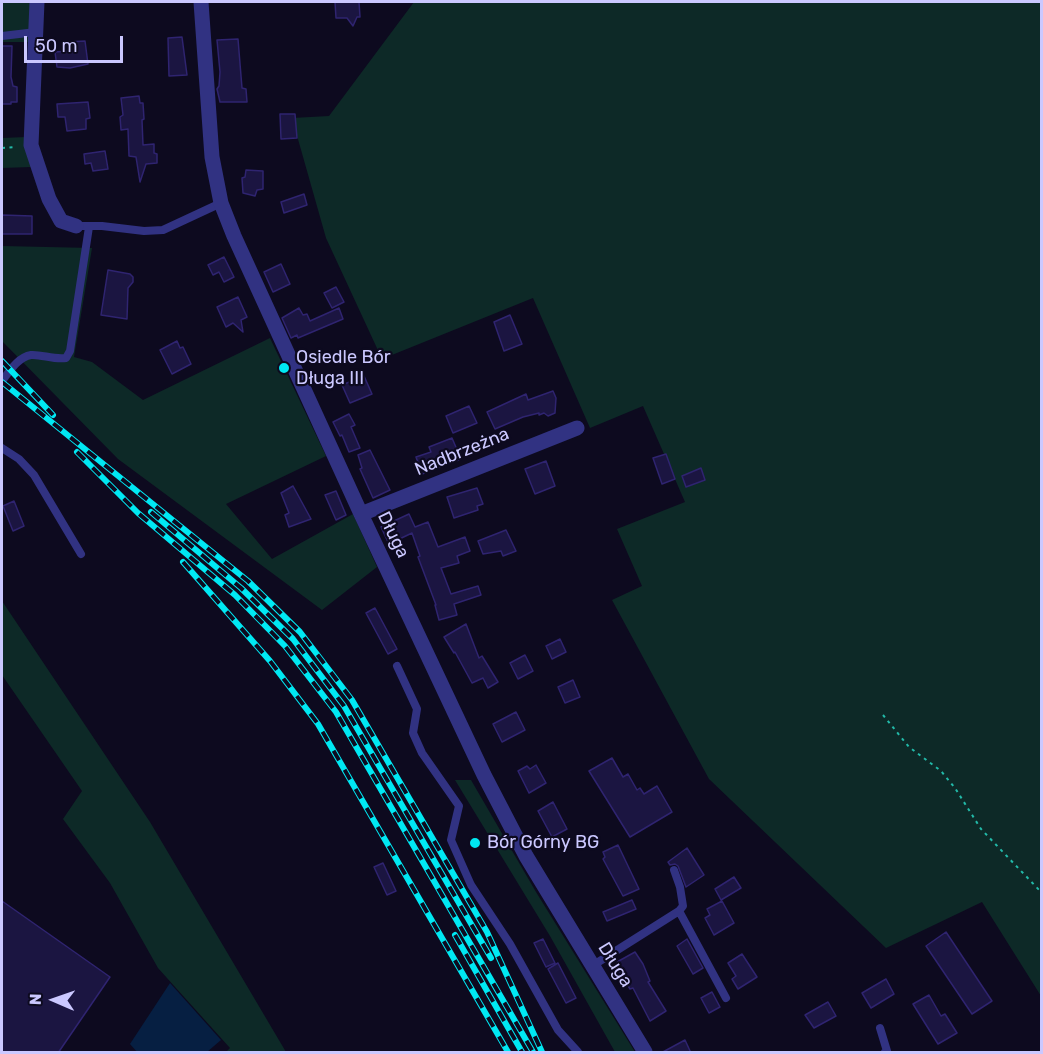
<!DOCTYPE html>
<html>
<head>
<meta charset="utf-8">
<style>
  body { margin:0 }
  #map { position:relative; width:1043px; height:1054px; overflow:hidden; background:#0d0a1f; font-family:Rubik,sans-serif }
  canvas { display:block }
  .frame { position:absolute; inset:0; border:3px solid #cbc8ff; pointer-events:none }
  .north { position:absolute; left:24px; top:970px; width:60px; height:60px; -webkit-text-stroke:4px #0d0a1f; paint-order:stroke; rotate:272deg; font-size:16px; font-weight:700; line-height:24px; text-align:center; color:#cbc8ff }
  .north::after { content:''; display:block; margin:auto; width:21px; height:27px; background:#cbc8ff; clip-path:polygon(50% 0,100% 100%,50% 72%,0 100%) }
  .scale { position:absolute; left:24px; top:36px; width:99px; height:27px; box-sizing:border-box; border:3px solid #cbc8ff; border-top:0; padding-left:8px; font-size:18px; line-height:21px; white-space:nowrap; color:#cbc8ff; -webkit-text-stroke:4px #0d0a1f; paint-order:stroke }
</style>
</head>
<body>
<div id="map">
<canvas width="1043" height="1054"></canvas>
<div class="frame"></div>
<div class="north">N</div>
<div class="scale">50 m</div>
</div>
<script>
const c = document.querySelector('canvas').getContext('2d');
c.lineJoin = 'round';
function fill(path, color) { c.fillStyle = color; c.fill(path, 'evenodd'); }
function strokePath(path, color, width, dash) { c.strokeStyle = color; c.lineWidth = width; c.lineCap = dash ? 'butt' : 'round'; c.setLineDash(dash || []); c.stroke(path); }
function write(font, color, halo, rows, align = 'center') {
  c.font = font + ' Rubik,sans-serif'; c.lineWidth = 4.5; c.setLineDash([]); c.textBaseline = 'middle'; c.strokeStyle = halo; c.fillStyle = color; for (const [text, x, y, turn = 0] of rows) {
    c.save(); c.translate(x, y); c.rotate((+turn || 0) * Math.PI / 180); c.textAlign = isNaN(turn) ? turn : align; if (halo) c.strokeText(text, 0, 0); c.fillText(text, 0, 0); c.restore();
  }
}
const green = new Path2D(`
  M 2,2 L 42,2 L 41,42 L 2,42 Z
  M 414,2 L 1041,2 L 1041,996 L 982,902 L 886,948 L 709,779 L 612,600 L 642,586 L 617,529 L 685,502 L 643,406 L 590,428 L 533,298 L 382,359 L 326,238 L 292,118 L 329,116 Z
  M 26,137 L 31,167 L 2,168 L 2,138 Z
  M 2,246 L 92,248 L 74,357 L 92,362 L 143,400 L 270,338 L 326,456 L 226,504 L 272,559 L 353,514 L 377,567 L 322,610 L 118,459 L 2,341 Z
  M 2,601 L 150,822 L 286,1052 L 226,1052 L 230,1048 L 158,968 L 110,883 L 63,819 L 82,791 L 2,675 Z
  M 455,780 L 471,780 L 536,892 L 635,1052 L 615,1052 L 550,936 Z`);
const water = new Path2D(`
  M 170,983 L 221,1040 L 207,1052 L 137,1052 L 130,1044 Z`);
const building = new Path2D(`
  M 335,2 L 359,2 L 360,17 L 357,17 L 353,26 L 347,18 L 336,18 Z
  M 182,37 L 187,75 L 169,76 L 168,38 Z
  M 238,39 L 242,88 L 246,89 L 247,102 L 220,102 L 217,89 L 219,86 L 220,72 L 217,40 Z
  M 85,41 L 88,64 L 70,68 L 57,67 L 55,52 L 68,51 L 67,42 Z
  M 2,46 L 12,46 L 11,77 L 13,86 L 17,87 L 17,102 L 11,102 L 11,104 L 2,104 Z
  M 139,96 L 140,103 L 143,103 L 144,119 L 142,120 L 143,145 L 154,144 L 154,153 L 157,154 L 157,163 L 146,164 L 140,182 L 136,157 L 129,156 L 128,129 L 121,130 L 120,117 L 123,115 L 121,98 Z
  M 88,102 L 90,118 L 86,119 L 86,129 L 67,131 L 65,117 L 58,117 L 57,104 Z
  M 280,114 L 295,114 L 297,138 L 281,139 Z
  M 105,151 L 108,169 L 93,171 L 91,163 L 85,164 L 84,154 Z
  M 246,170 L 263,171 L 263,189 L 257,190 L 255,196 L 243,193 L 242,178 L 245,177 Z
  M 304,194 L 307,205 L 284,213 L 281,202 Z
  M 2,215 L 32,216 L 32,234 L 2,234 Z
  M 224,257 L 234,277 L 224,282 L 219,272 L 213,275 L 208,265 Z
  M 281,264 L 290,284 L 273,292 L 264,272 Z
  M 108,270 L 130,274 L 133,277 L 133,282 L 128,288 L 127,319 L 101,315 Z
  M 336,287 L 344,302 L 332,308 L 324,293 Z
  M 238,297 L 247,317 L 241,320 L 243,332 L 233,323 L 226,327 L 217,307 Z
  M 299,308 L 303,315 L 307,314 L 310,321 L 339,308 L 343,319 L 298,338 L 297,335 L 291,338 L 282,318 Z
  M 510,315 L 522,344 L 504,351 L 494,322 Z
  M 177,341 L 180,348 L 183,347 L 191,364 L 172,374 L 160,350 Z
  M 364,376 L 372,394 L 350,403 L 342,385 Z
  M 553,391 L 556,398 L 555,413 L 548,416 L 544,413 L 539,415 L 539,413 L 523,417 L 495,429 L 487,412 L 526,394 L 528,400 Z
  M 469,406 L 477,423 L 453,433 L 446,416 Z
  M 349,414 L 355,425 L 351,427 L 360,448 L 349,452 L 342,435 L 340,436 L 333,422 Z
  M 452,438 L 461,459 L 422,474 L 416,457 L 431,452 L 429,447 Z
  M 370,450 L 390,490 L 373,498 L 360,469 L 362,468 L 358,455 Z
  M 666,454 L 675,479 L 662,484 L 653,458 Z
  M 546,461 L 555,486 L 535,494 L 525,469 Z
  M 701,468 L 705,480 L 686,487 L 682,476 Z
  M 293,486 L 311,519 L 289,527 L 285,515 L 289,513 L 281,493 Z
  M 477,488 L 483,504 L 477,506 L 478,510 L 454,518 L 447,497 Z
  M 336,491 L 346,515 L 336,520 L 325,495 Z
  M 14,501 L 24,526 L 13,531 L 3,506 Z
  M 409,514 L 415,527 L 428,522 L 438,547 L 465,537 L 470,551 L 457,556 L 459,563 L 441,568 L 451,594 L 478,586 L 481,595 L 454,604 L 457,615 L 439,620 L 435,605 L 436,605 L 418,557 L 420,556 L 412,533 L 389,544 L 381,527 Z
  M 506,530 L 516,551 L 503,556 L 501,551 L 483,554 L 478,541 Z
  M 375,608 L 397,649 L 388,654 L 366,613 Z
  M 466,624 L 479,658 L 482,656 L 498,682 L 488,688 L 483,678 L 472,683 L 455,652 L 454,653 L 444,637 Z
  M 560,639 L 566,652 L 552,659 L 546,646 Z
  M 525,655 L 533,671 L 518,679 L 510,663 Z
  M 573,680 L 580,697 L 565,703 L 558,687 Z
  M 516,712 L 525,730 L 502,742 L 493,724 Z
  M 612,758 L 623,777 L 628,774 L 637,790 L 640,788 L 644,794 L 657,786 L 672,812 L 630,837 L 589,771 Z
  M 536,765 L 546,783 L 529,793 L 518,771 L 527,766 L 530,769 Z
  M 553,802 L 567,829 L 552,837 L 538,811 Z
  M 618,845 L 639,889 L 623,896 L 603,859 L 605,857 L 603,852 Z
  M 687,848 L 704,875 L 686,887 L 678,866 L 675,864 L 670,865 L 668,862 Z
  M 383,863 L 396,891 L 387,895 L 374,867 Z
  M 734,877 L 741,888 L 721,900 L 715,889 Z
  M 632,900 L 636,909 L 607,921 L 603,912 Z
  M 2,901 L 110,977 L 58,1053 L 2,1053 Z
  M 722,901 L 734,923 L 714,935 L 705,918 L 710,915 L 707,909 Z
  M 946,932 L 992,1001 L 972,1014 L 926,946 Z
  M 543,939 L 555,963 L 546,967 L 534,943 Z
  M 687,939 L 703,968 L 693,974 L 677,946 Z
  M 635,952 L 643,964 L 650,981 L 648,982 L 666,1011 L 650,1021 L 633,988 L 630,989 L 619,971 L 621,969 L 617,962 Z
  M 742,954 L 757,977 L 738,989 L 732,979 L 736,976 L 728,963 Z
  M 558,963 L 576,998 L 566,1003 L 548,969 Z
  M 886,979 L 894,994 L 871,1008 L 862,993 Z
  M 712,992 L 720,1007 L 709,1013 L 701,998 Z
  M 929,995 L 941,1016 L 945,1014 L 957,1033 L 938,1044 L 913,1004 Z
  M 828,1002 L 836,1016 L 814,1028 L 805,1015 Z
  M 685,1040 L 691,1053 L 661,1053 Z`);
const path = new Path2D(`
  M 2,148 L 16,147
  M 883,715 L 909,747 L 941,771 L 955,788 L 981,829 L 1042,893`);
const service = new Path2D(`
  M 2,36 L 36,32
  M 76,226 L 102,226 L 144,231 L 163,230 L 221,203
  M 2,381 C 9,372 18,357 31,355 C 41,354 54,360 66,358 L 70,351 L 89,227
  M 2,448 L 19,459 L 34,475 L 81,554
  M 397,666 L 417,709 L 413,733 L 422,753 L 459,806 L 451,840 L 471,885 L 510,944 L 558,1030 L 578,1052
  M 674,870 L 680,887 L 683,906 L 679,911
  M 592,966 L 679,911 L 726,998
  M 880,1028 L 887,1051 L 885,1052`);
const minor = new Path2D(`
  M 37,2 L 31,145 L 49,199 L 61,221 L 76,226
  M 201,2 L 212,157 L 221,203 L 234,236 L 361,514 L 484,775 L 526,856 L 645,1052
  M 361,514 L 577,428`);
const rail = new Path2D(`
  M 2,361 L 53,415
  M 2,382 L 248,581 L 300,632 L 352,700 L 487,932 L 542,1052
  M 77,452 L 138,513 L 235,595 L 285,646 L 336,712 L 533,1052
  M 151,512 L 241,588 L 293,639 L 344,706 L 491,958
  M 183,562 L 270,661 L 318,724 L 508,1052
  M 455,935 L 522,1052`);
const markers = [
  [284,368,6,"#00e8f3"],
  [475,843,6,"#00e8f3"]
];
const poiNames = [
  ["Osiedle Bór",296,358],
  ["Długa III",296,379],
  ["Bór Górny BG",487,843]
];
const streetNames = [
  ["Nadbrzeżna",462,452,-22],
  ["Długa",393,535,64],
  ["Długa",615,965,58]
];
fill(green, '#0d2927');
fill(water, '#061f42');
fill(building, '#1b1541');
strokePath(building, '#2f2470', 1.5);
strokePath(path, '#22b9a8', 2, [3, 4.5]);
strokePath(service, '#313282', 8);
strokePath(minor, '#313282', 15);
strokePath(rail, '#00e8f3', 6);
strokePath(rail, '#0d0a1f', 4, [11]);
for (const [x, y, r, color] of markers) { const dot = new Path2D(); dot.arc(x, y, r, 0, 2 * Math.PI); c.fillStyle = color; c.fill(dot); strokePath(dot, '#0d0a1f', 2); }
write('18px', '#cbc8ff', '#0d0a1f', poiNames, 'left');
write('18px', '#cbc8ff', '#0d0a1f', streetNames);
</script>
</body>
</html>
